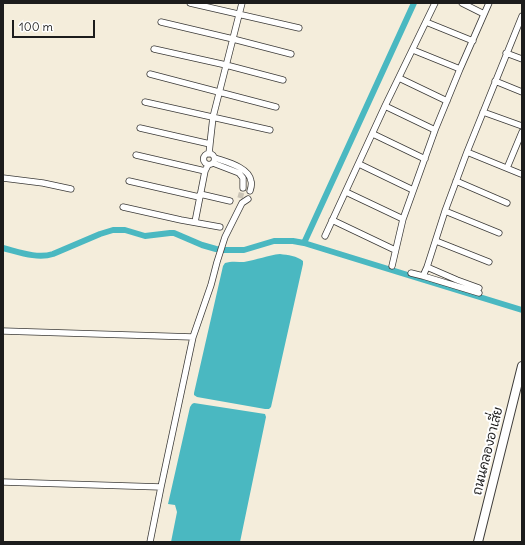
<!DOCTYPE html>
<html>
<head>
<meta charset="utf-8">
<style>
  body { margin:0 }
  #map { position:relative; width:525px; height:545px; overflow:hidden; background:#f4eddb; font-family:Delius,sans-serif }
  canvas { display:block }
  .frame { position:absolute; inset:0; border:4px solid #1c1c1c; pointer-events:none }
  .scale { position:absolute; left:12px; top:20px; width:83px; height:18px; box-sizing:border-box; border:2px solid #1c1c1c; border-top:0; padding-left:5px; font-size:12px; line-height:14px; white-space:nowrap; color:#1c1c1c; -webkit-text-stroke:3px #fff; paint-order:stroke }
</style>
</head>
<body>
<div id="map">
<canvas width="525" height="545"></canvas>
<div class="frame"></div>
<div class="scale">100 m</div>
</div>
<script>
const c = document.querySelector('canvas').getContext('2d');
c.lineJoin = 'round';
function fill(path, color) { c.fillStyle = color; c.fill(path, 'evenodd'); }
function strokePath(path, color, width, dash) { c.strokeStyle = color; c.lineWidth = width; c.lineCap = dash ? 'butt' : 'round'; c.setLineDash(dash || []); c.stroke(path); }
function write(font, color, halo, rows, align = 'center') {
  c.font = font + ' Delius,"Playpen Sans Thai",sans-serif'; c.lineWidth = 4; c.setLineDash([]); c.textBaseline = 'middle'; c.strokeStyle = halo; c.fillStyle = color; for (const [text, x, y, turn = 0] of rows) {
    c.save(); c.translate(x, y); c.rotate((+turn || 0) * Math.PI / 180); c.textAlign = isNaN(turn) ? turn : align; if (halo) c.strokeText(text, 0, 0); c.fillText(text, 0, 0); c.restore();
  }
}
const water = new Path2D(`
  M 280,254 C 288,255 297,256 303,261 L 303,264 L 271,407 L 269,409 L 265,409 L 197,397 L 194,395 L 194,393 L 223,266 L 225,263 C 231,261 238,262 244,262 C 257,260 268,255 280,254 Z
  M 194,403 L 265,414 L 266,417 L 240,542 L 171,542 L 177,512 L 175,505 L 168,504 L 190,407 L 192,404 Z`);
const canal = new Path2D(`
  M 304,243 L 414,3
  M 3,248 C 19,252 37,259 53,254 L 100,234 L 113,230 L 125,230 L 145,236 L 170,233 L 174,233 L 202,245 L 216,249 L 224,250 L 244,250 L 274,241 L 293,241 L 304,243 L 398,272 L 522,310`);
const streetTunnel = new Path2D(`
  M 240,198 L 243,188`);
const street = new Path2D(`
  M 190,3 L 299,28
  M 462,3 L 484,14
  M 161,22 L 233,39 L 291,54
  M 426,22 L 473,41
  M 154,49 L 226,65 L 283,80
  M 413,50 L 460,69
  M 506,53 L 522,59
  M 150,74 L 276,107
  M 399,78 L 447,101
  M 495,81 L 522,92
  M 145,102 L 270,130
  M 385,106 L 435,130
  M 483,112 L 522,126
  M 140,128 L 210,144
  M 373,134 L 425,159
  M 467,152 L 521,174
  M203.5 159a5.5 5.5 0 1 1 11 0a5.5 5.5 0 1 1-11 0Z
  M 209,154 L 210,144 L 213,117 L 242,3
  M 136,155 L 205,171
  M 215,158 C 226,162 249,167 251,181 C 252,184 251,188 250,191
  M 213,163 L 239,173 L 243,178 L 243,188
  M 359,164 L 413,190
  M 507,168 L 522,132
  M 3,178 L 43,183 L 71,189
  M 129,181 L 199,197
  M 456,181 L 507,203
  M 346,192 L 403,219
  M 200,194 L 230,201
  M 123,207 L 181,220 L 220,227
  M 445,211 L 499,233
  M 332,220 L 395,250
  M 195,222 L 205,171 L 208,165
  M 325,236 L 385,106 L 435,3
  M 436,241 L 489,262
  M 392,266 L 403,219 L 435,130 L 460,69 L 489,3
  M 411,273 L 423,276 L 427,267
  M 423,276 L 479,293
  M 479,288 L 457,280 L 427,267 L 445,211 L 467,152 L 522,16
  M 3,331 L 193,337
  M 3,482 L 161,487
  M 150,542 L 161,487 L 193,337 L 211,285 L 217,262 L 225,237 L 242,203 L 248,199`);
const secondary = new Path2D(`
  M 478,542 L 522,366`);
const streetNames = [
  ["ถนนคลองอาเสี่ย",488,451,-76]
];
fill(water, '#4ab8c1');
strokePath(canal, '#4ab8c1', 6);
strokePath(streetTunnel, '#c9c3b5', 5.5, [5.5, 3]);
strokePath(street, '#3c3b39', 7);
strokePath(secondary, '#3c3b39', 10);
strokePath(street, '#fff', 5.5);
strokePath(secondary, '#fff', 8);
write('13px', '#1c1c1c', '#fff', streetNames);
</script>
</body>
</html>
